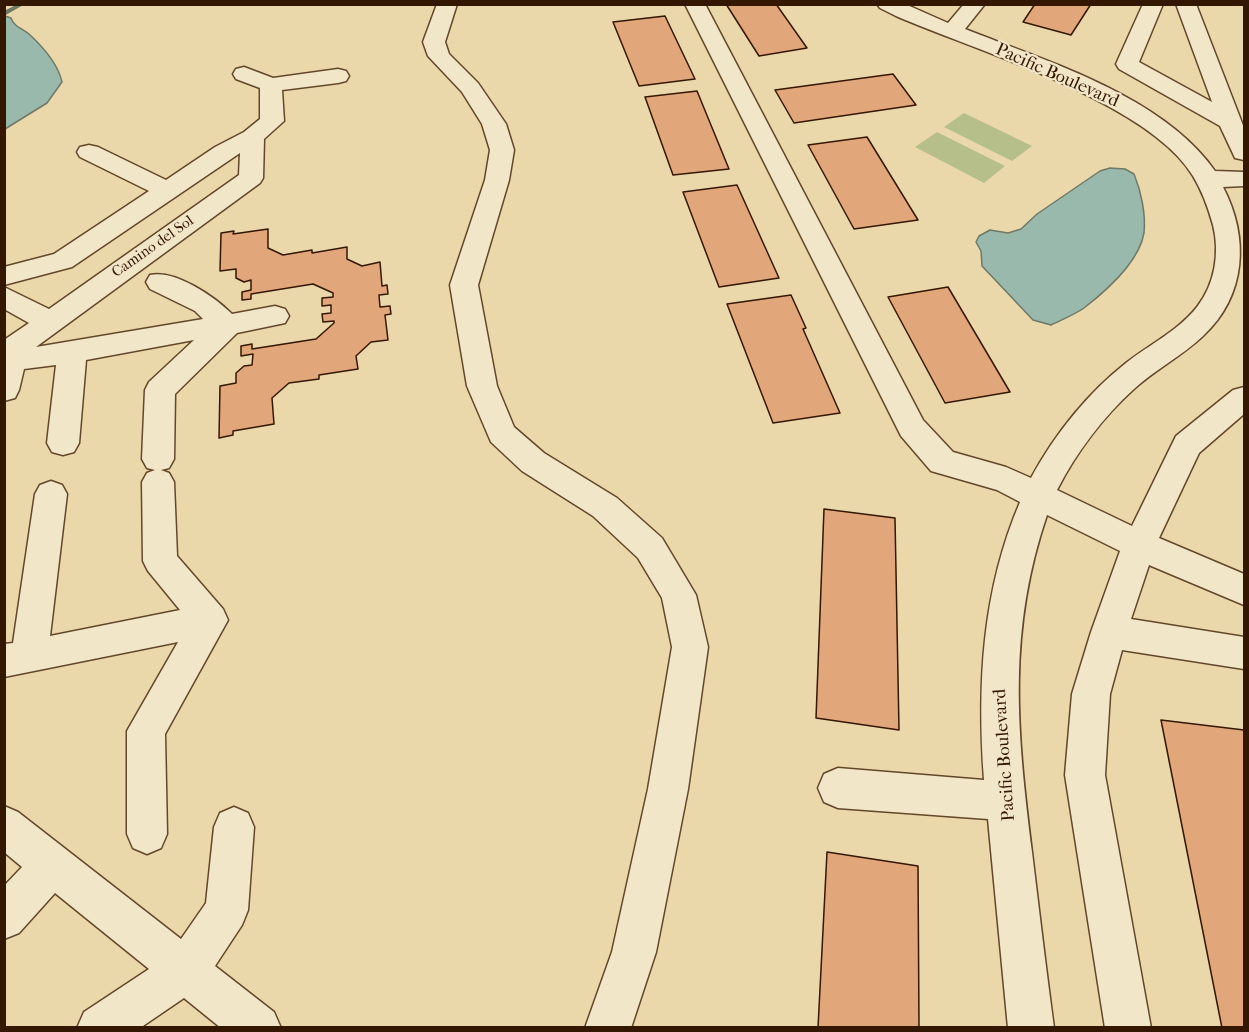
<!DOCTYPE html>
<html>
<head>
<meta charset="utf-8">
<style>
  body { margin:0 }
  #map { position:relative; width:1249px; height:1032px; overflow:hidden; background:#ebd8aa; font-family:"IM FELL French Canon",serif }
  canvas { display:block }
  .frame { position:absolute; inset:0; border:6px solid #341700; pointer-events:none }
</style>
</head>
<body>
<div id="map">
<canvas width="1249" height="1032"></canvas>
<div class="frame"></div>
</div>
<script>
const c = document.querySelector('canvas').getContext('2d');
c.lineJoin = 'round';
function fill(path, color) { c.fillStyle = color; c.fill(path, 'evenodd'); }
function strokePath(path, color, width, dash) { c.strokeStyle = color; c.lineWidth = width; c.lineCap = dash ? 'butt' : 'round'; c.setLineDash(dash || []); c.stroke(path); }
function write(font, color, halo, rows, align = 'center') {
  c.font = font + ' "IM FELL French Canon",serif'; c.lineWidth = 4.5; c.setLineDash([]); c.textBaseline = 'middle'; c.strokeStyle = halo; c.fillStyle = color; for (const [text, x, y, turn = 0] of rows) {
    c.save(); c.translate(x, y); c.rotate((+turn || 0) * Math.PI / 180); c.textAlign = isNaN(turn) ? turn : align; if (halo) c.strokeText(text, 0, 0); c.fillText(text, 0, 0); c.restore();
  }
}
const green = new Path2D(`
  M 964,113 L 1032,146 L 1012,161 L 944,127 Z
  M 937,132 L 1005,166 L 984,183 L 915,147 Z`);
const water = new Path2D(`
  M 5,16 L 11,18 C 14,27 22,28 29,34 C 42,46 58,64 62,82 L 47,103 L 5,129 Z
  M 1110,168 L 1125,169 L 1134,174 C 1141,191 1146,214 1144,233 C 1139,262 1106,291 1084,308 C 1074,315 1061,320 1051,325 L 1033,320 L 982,266 L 981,251 L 976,242 L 979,236 L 990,230 L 1008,233 L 1021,229 L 1037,214 L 1100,171 Z`);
const stream = new Path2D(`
  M 18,4 L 25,4 L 4,16 L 4,11 Z`);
const building = new Path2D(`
  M 726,4 L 776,4 L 807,48 L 759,56 Z
  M 1035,4 L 1091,4 L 1071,35 L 1023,22 Z
  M 665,16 L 695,79 L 639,86 L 613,22 Z
  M 893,74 L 916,105 L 794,123 L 775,90 Z
  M 697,91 L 729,169 L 673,175 L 645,97 Z
  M 867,137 L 918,220 L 854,229 L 808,145 Z
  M 737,185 L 779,278 L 719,287 L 683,192 Z
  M 268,229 L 268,248 L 283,255 L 312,250 L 312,253 L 347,247 L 347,259 L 362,266 L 380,262 L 382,286 L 387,285 L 388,294 L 379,295 L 380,307 L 390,306 L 391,314 L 385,315 L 388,340 L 371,342 L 356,356 L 358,369 L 319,375 L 319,379 L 289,383 L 272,398 L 274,424 L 233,431 L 233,435 L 219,438 L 220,386 L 236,383 L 236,373 L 244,366 L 252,365 L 253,354 L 241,356 L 241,346 L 252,344 L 252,349 L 316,339 L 334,323 L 334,321 L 323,322 L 322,314 L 331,313 L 331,305 L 322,306 L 322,298 L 333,297 L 333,293 L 313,284 L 251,294 L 251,299 L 242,300 L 242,292 L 251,290 L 251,280 L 244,282 L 236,278 L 236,269 L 220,271 L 221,233 L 234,231 L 233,234 Z
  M 948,287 L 1010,392 L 945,403 L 888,297 Z
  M 791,295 L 806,328 L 803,329 L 840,413 L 773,423 L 727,304 Z
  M 824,509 L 895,518 L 899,730 L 816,718 Z
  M 1161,720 L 1244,730 L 1244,1028 L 1222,1028 Z
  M 827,852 L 918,866 L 919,1028 L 818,1028 Z`);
const minor = new Path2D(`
  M 437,4 L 457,4 L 445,42 L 449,54 L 478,83 L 506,124 L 514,150 L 509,180 L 478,285 L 497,386 L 514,427 L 544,453 L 617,498 L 662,538 L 696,595 L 708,647 L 688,789 L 656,952 L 631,1028 L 585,1028 L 612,952 L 648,789 L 672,647 L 662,598 L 638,558 L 593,516 L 522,471 L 491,442 L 467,386 L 450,285 L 485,180 L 490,150 L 482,124 L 462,92 L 428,56 L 423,42 Z
  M 685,4 L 705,4 L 923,420 L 953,452 L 1006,467 L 1031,478 C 1055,434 1087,394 1126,363 C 1150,344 1178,331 1197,307 C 1215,284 1220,253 1213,225 C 1208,207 1202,191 1193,176 C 1149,102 974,50 896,16 L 880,8 L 877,4 L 905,4 L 948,23 L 964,4 L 985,4 L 965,29 C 1046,61 1163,96 1215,171 L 1244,172 L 1244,186 L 1223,187 C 1249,237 1247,295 1203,336 C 1182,356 1156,369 1134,389 C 1103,417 1076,453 1057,490 L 1132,526 L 1176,436 L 1233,390 L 1244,387 L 1244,414 L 1199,453 L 1159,538 L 1244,574 L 1244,605 L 1149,565 L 1131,619 L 1244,637 L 1244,669 L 1122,650 L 1110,694 L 1105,775 L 1151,1028 L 1105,1028 L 1065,775 L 1072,694 L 1091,632 L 1120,551 L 1047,515 C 1007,632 1017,732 1032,852 C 1039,910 1046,969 1054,1028 L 1008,1028 L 988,819 L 838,808 L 824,802 L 818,788 L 824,774 L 838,768 L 984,780 C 977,684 982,591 1020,502 L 997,490 L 931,471 L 901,436 Z
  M 1143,4 L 1163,4 L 1139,62 L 1212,102 L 1176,4 L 1196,4 L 1244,128 L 1244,160 L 1235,158 L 1220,126 L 1119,69 L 1116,64 Z
  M 244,67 L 273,78 L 338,69 L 346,71 L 349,76 L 346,81 L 338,83 L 282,90 L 284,121 L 264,139 L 263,178 L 260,183 L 36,347 L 203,319 L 195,311 L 150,289 L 146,282 L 150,275 C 175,269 215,297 232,314 L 275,306 L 285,309 L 289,316 L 285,323 L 237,333 L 175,394 L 174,459 L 169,468 L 161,470 L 169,473 L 174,482 L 177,556 L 223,609 L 228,620 L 165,734 L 167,834 L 161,848 L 147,854 L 133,848 L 127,834 L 127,731 L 178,642 L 4,677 L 4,644 L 13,643 L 35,494 L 40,485 L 51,481 L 62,485 L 67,494 L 50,636 L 180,610 L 148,571 L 143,561 L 142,482 L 147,473 L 155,470 L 147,468 L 142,459 L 145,390 L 149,382 L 194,340 L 86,360 L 79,443 L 74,452 L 63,455 L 52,452 L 47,443 L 56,365 L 24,369 L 19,390 L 15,398 L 4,401 L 4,340 L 29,323 L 4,309 L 4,287 L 49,309 L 239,175 L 240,153 L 72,267 L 4,285 L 4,267 L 54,254 L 149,191 L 80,157 L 77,152 L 80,147 L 89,145 L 98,147 L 166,180 L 215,147 L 244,132 L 260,119 L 260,88 L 236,79 L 233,74 L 236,69 Z
  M 4,806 L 18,812 L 181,939 L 206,903 L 214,827 L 220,813 L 234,807 L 248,813 L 254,827 L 248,910 L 242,925 L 215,966 L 274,1012 L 281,1028 L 221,1028 L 184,998 L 140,1028 L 77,1028 L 84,1012 L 149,969 L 55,893 L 19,933 L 4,939 L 4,886 L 22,867 L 4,852 Z`);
const farStreetnames = [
  ["Camino del Sol",153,247,-35]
];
const streetNames = [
  ["Pacific Boulevard",1057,76,24],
  ["Pacific Boulevard",1005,755,-94]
];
fill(green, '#b6bf89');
fill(water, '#98b9ac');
strokePath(water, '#707867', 1.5);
fill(stream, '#707867');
fill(building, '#e1a679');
strokePath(building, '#341700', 1.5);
strokePath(minor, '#62472a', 3);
fill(minor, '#f2e6c8');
write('15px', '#341700', '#f2e6c8', farStreetnames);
write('18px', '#341700', '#f2e6c8', streetNames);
</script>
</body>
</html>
